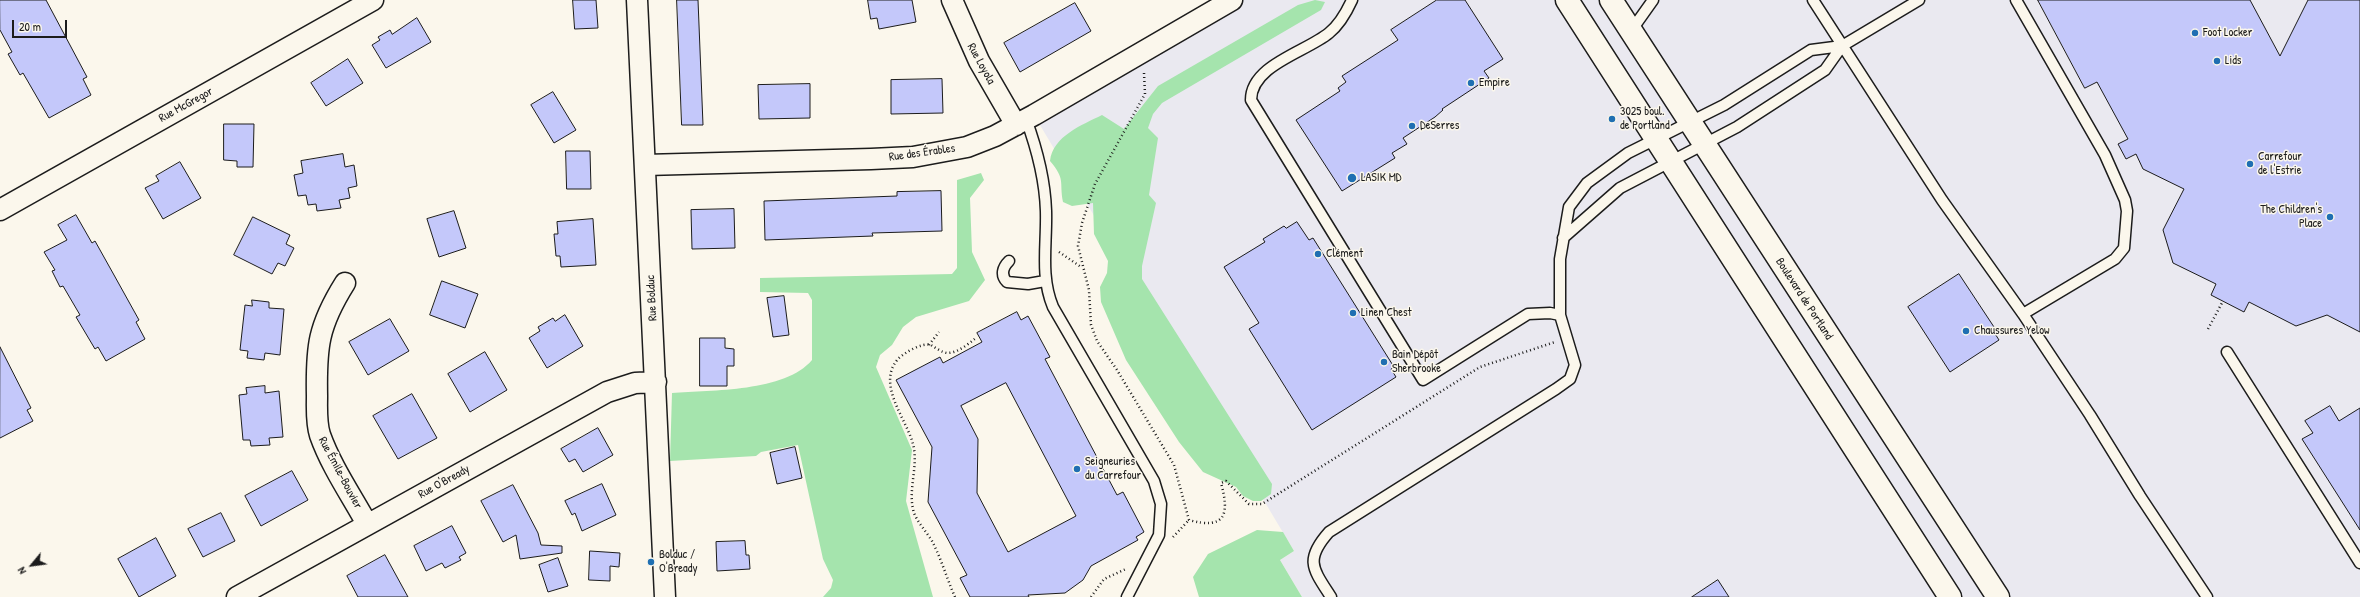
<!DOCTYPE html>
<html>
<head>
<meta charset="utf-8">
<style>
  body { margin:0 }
  #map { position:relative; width:2360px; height:597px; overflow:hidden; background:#fbf7ec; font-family:"Patrick Hand",sans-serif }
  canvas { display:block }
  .north { position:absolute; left:12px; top:545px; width:40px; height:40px; -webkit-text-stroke:3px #fbf7ec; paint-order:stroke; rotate:241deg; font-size:11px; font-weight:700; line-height:16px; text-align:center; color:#1c1c1c }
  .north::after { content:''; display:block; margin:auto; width:14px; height:18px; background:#1c1c1c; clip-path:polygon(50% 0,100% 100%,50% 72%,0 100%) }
  .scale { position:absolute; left:12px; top:20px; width:55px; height:18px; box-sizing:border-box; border:2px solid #1c1c1c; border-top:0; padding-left:5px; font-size:12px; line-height:14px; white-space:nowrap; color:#1c1c1c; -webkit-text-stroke:3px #fbf7ec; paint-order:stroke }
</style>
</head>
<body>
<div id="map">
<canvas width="2360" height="597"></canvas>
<div class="north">N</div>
<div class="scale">20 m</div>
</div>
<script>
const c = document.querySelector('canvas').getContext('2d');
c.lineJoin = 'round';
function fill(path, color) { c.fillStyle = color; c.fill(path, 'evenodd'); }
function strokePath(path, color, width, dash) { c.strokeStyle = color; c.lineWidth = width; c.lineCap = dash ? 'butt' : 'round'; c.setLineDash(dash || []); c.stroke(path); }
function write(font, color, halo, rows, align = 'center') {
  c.font = font + ' "Patrick Hand",sans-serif'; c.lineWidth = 3; c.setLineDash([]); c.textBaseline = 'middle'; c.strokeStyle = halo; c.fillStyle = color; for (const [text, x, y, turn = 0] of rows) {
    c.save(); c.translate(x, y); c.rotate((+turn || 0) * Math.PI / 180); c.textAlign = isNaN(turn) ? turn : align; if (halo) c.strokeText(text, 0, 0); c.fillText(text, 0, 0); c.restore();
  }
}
const built = new Path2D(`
  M 1232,0 L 2360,0 L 2360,597 L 1302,597 L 1280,560 L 1294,551 L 1034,115 Z`);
const green = new Path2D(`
  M 1315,0 L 1325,2 L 1321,10 L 1162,103 L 1153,114 L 1148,128 L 1158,138 L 1149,195 L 1156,203 L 1142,266 L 1142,279 L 1272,484 L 1271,494 L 1261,501 L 1253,501 L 1243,496 L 1236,487 L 1203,472 L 1179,442 L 1126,360 L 1101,302 L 1100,287 L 1107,273 L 1108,261 L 1094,234 L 1093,203 L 1072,206 L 1063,202 C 1059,181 1066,180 1050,161 C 1053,136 1082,125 1102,115 L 1124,129 L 1158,86 L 1298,5 Z
  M 981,173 L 984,180 L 970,198 L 972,252 L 985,280 L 969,301 L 916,317 L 903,327 L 892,345 L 880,355 L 876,367 L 912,450 L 906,501 L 933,597 L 823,597 L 831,588 L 833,580 L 823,559 L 798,445 L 761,452 L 756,456 L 670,461 L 672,393 C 712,390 785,392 812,360 L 812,300 L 808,293 L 760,292 L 760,278 L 952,274 L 957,268 L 957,180 Z
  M 1257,530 L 1283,532 L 1294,551 L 1280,560 L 1302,597 L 1199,597 L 1193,577 L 1208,554 Z`);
const building = new Path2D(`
  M 0,0 L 46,0 L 87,77 L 83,79 L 91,95 L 49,118 L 23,73 L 20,75 L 8,54 L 12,52 L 0,30 Z
  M 573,0 L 596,0 L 598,28 L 575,29 Z
  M 677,0 L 698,0 L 703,125 L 682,125 Z
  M 868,0 L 912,0 L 916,22 L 879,29 L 877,18 L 871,19 Z
  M 1437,0 L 1465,0 L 1503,59 L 1484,71 L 1489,78 L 1442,109 L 1443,110 L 1435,117 L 1403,138 L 1407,144 L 1392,153 L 1395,158 L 1342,191 L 1296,120 L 1340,91 L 1338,88 L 1346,82 L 1342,76 L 1398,40 L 1391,30 Z
  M 2038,0 L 2250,0 L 2280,56 L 2308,0 L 2360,0 L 2360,332 L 2327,315 L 2296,326 L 2249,302 L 2244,312 L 2211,295 L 2216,284 L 2173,263 L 2163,230 L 2184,189 L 2143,169 L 2136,154 L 2126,159 L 2118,144 L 2128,139 L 2097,82 L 2085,88 Z
  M 1075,3 L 1091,31 L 1020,72 L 1004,43 Z
  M 417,18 L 431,42 L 386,68 L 372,45 L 380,40 L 378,37 L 390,30 L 392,34 Z
  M 348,59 L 363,83 L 326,106 L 311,83 Z
  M 942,79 L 943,113 L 891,114 L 891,80 Z
  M 810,84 L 810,118 L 759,119 L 758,85 Z
  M 553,92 L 576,130 L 554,143 L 531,105 Z
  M 224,124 L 254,124 L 253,167 L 237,167 L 237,161 L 224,160 Z
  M 566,151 L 590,151 L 591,189 L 567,189 Z
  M 343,154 L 345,167 L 354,165 L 357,186 L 348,188 L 350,198 L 339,200 L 341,208 L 317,211 L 316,204 L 308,205 L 306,195 L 298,196 L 294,175 L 303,173 L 301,161 Z
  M 180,162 L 201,198 L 163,219 L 145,188 L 159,181 L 156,176 Z
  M 941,191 L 942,231 L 872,233 L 873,236 L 765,240 L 764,201 L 897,196 L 897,192 Z
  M 734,209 L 735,248 L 692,249 L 691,210 Z
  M 454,211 L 466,248 L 439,257 L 427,219 Z
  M 76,215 L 92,243 L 95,241 L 114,275 L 139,320 L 136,322 L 145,339 L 106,361 L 98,347 L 95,349 L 76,317 L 80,315 L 63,286 L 60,287 L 52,271 L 55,270 L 44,252 L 67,240 L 58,225 Z
  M 253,217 L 290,235 L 286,244 L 294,248 L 285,266 L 278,263 L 272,274 L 234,255 Z
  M 593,219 L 596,265 L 561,267 L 560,256 L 556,256 L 554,234 L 558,234 L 557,222 Z
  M 1297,222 L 1309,240 L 1313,238 L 1394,367 L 1391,369 L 1396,377 L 1312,430 L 1249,329 L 1259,323 L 1224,267 L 1265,242 L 1263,239 L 1284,226 L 1286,228 Z
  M 1959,274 L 1994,327 L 1992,329 L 1999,340 L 1950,372 L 1908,307 Z
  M 442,281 L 478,294 L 465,328 L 430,315 Z
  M 784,296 L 789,335 L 773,337 L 767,298 Z
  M 252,300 L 269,302 L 269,308 L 284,309 L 280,355 L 265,353 L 264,360 L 247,358 L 248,351 L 240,350 L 245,305 L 252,306 Z
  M 1017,312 L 1021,320 L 1028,316 L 1050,357 L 1045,359 L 1117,495 L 1123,492 L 1144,532 L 1136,537 L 1138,540 L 1091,566 L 1083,580 L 1065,593 L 1028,595 L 1029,597 L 970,597 L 960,578 L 967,575 L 928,502 L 932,447 L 896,380 L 940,357 L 943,363 L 982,342 L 977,333 ZM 1006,383 L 1076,516 L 1008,552 L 977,493 L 978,439 L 961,406 Z
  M 565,315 L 583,346 L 547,368 L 529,338 L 540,331 L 538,327 L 553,318 L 555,321 Z
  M 390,319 L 409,351 L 368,375 L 349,342 Z
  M 700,338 L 725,338 L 725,348 L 734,349 L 734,366 L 727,366 L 727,386 L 700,386 Z
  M 0,347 L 31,408 L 27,410 L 33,421 L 0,438 Z
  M 485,352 L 507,390 L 470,412 L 448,374 Z
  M 265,386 L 265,393 L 279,391 L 283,437 L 269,438 L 270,445 L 251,446 L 250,440 L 243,440 L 239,395 L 247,394 L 246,388 Z
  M 412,394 L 437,438 L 398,459 L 373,416 Z
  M 2330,406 L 2339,421 L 2360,408 L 2360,530 L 2302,439 L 2313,433 L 2305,421 Z
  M 598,428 L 613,455 L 583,472 L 575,459 L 569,462 L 561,449 Z
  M 795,447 L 802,478 L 777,484 L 770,453 Z
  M 292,471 L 308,500 L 261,526 L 245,496 Z
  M 602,484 L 616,515 L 582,531 L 575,513 L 572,515 L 565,501 Z
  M 513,485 L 538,533 L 541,545 L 562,546 L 562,553 L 520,559 L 516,535 L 503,542 L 481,501 Z
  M 221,513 L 235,541 L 203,557 L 188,529 Z
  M 452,526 L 466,553 L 459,557 L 461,560 L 445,568 L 442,563 L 426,571 L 414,546 Z
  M 156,538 L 176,576 L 139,597 L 118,559 Z
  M 745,541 L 746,555 L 749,555 L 750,569 L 717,571 L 716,542 Z
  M 590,551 L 620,553 L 619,567 L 610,566 L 610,581 L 589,580 Z
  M 385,555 L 408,597 L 358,597 L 347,576 Z
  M 558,558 L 568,586 L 548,592 L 539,565 Z
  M 1718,580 L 1729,597 L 1692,597 Z`);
const path = new Path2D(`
  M 1144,73 L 1145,94 L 1095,184 L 1082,223 L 1078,246 L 1089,290 L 1091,325 L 1097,341 L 1117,370 L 1174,465 L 1189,520 C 1225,530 1230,515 1221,483 L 1226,481 L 1249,504 L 1262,504 L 1480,367 L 1555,342
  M 1059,252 L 1081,267
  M 2208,329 L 2223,301
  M 929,345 L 939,332
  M 1173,537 L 1189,520
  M 955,597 C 947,579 941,558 932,541 C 926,531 918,523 914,513 C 907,490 919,467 913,444 C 906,418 876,384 898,359 C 904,353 922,342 931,345 C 936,348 941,352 947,353 C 958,353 968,344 976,338
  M 1091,597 L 1104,579 L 1126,569`);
const service = new Path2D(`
  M 1352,0 C 1347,11 1339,25 1329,33 C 1306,52 1251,65 1251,100 L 1423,380 L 1528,314 L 1550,313 L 1560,315
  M 1813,0 L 1942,200 L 2023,314 L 2090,415 L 2140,496 L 2207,597
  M 2016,0 L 2105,155 L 2125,200 L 2127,211 L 2124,248 L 2115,259 L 2023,314
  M 1631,31 L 1653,0
  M 1026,119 C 1037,149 1045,179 1046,211 C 1047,244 1040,276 1053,307 L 1154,481 L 1161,504 L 1159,535 L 1127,597
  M 1563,238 L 1620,188 L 1737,127 L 1825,70 L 1842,46
  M 1009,261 C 1003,267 1000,275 1007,282 L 1028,284 L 1045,281
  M 2227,352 L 2360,563
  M 1331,597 C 1313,569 1304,560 1329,532 L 1556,389 L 1570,379 L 1575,365 L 1560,315 L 1560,259 L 1569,207 L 1587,183 L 1628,153 L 1724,105 L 1811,50 L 1842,46 L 1919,0`);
const minor = new Path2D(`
  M 637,0 L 665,597
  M 952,0 L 979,61 L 1016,125
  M 645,165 L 871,159 L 913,157 L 967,147 L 995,136 L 1034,115 L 1232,0
  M 0,210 L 373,0
  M 345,283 C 318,326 316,347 317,396 C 317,408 316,423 320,435 C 331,466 351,495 367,524
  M 237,597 L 607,392 L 635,383 L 656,382`);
const secondary = new Path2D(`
  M 1567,0 L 1950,597
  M 1611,0 L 1998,597`);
const markers = [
  [2195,33,4,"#1f6fb2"],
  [2217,61,4,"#1f6fb2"],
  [1471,83,4,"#1f6fb2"],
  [1612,119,4,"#1f6fb2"],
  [1412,126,4,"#1f6fb2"],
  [2250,164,4,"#1f6fb2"],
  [1352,178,5,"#1f6fb2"],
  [2330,217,4,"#1f6fb2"],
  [1318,254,4,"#1f6fb2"],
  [1353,313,4,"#1f6fb2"],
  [1966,331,4,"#1f6fb2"],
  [1384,362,4,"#1f6fb2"],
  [1077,469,4,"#1f6fb2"],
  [651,562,4,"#1f6fb2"]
];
const poiNames = [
  ["Foot Locker",2203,33],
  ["Lids",2225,61],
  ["Empire",1479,83],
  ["3025 boul.",1620,112],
  ["de Portland",1620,126],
  ["DeSerres",1420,126],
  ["Carrefour",2258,157],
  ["de l'Estrie",2258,171],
  ["LASIK MD",1361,178],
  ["The Children's",2322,210,"right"],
  ["Place",2322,224,"right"],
  ["Clément",1326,254],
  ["Linen Chest",1361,313],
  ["Chaussures Yelow",1974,331],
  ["Bain Dépôt",1392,355],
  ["Sherbrooke",1392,369],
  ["Seigneuries",1085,462],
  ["du Carrefour",1085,476],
  ["Bolduc /",659,555],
  ["O'Bready",659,569]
];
const streetNames = [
  ["Rue Loyola",981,64,61],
  ["Rue McGregor",186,105,-29],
  ["Rue des Érables",922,153,-8],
  ["Rue Bolduc",652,298,-93],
  ["Boulevard de Portland",1804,299,57],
  ["Rue Émile-Bouvier",340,473,62],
  ["Rue O'Bready",444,482,-29]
];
fill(built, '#eae9f0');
fill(green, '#a5e4ad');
fill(building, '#c4c8fa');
strokePath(building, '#1c1c1c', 1);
strokePath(service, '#1c1c1c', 13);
strokePath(minor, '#1c1c1c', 23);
strokePath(secondary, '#1c1c1c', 25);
strokePath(path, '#1c1c1c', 2.5, [1, 3]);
strokePath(service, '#fbf7ec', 10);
strokePath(minor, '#fbf7ec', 20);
strokePath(secondary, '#fbf7ec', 22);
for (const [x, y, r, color] of markers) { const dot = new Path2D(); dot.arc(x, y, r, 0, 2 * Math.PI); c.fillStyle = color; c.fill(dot); strokePath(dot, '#fbf7ec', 1.5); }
write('12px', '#1c1c1c', '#fbf7ec', poiNames, 'left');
write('12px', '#1c1c1c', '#fbf7ec', streetNames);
</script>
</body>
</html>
